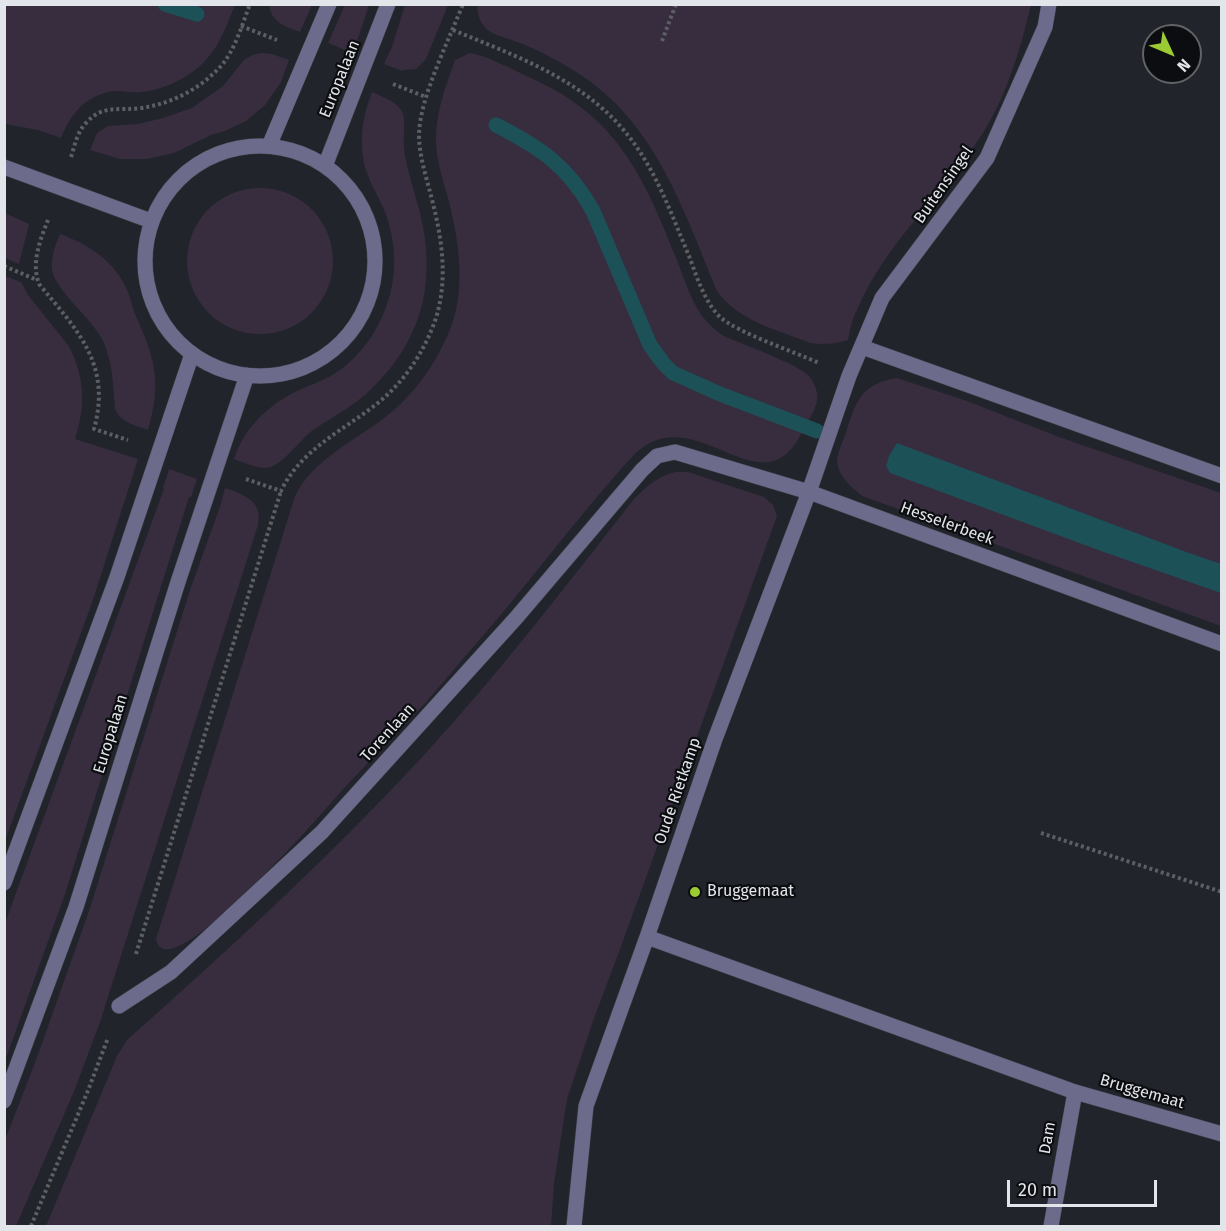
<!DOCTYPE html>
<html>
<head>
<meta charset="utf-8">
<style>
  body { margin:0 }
  #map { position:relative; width:1226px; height:1231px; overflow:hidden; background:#21242a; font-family:"Fira Sans",sans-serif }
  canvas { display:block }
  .frame { position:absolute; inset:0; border:6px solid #e2e5e9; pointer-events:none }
  .north { position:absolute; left:1142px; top:24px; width:60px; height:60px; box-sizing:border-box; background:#0c0d10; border:2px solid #626367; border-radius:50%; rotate:134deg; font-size:16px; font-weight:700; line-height:24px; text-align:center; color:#e2e5e9 }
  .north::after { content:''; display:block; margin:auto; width:21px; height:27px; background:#9bcb33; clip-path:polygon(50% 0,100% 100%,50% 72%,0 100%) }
  .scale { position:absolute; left:1007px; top:1180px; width:150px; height:27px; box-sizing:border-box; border:3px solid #e2e5e9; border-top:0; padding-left:8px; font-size:18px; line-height:21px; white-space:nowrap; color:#e2e5e9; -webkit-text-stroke:4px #0c0d10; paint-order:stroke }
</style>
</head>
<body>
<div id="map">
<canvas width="1226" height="1231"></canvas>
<div class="frame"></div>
<div class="north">N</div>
<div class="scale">20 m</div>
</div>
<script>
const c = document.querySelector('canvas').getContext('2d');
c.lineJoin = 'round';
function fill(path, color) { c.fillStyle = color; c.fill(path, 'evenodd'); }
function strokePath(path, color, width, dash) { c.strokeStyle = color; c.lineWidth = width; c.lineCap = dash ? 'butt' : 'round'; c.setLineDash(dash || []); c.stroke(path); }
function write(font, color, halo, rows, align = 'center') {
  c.font = font + ' "Fira Sans",sans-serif'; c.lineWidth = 4.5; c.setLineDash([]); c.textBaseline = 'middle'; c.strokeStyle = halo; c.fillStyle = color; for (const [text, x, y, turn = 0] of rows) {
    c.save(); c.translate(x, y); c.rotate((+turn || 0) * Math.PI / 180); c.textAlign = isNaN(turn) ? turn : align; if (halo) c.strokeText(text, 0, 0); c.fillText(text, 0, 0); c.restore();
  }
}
const green = new Path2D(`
  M 4,5 L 5,4 L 235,5 C 228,21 222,40 211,54 C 195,75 166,90 140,92 C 132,93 124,91 117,91 C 87,93 71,113 61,138 L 38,130 L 5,124 Z
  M 269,5 L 269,4 L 312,5 L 300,32 C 286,27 271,22 269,5 Z
  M 345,5 L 369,5 L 353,53 L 328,43 Z
  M 405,5 L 448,5 L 426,59 L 416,69 L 403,70 L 402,71 L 384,64 L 392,47 Z
  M 477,5 L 477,4 L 1031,5 C 1020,50 1007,96 981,136 C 942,196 885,243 857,310 C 852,319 850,330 848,340 C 835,344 823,345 810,343 C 778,330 738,321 717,291 C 682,207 655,120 573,70 C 557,60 538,50 520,43 C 497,34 479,35 477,5 Z
  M 261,53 L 272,54 L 289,60 L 281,82 L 265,105 L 246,121 L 225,131 L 211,135 L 174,153 L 147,159 L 120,159 L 90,150 L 97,133 L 108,126 L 138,124 L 163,118 L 192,108 L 223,86 L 244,60 L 252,55 Z
  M 470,53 C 489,56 515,71 533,79 C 619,118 644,178 677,260 C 688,289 696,319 724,336 C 742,344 798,364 809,376 C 814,382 819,393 817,401 C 815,412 806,424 801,434 C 760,515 692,390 630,459 C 584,510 543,564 499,617 C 475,645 451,673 427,701 C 401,729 373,757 347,785 C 314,822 282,859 246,892 C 236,902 163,976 156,939 L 295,496 C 313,460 352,442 383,419 C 415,395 439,360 452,324 C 466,284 458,237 448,198 C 443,180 437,162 436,144 C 435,114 445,88 455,60 Z
  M 372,92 C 420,111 398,119 406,160 C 411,186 422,212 425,239 C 433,302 412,352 366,394 C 350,408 331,418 313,430 C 300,439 281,469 264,468 C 254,467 244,463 234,459 C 243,430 266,407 293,393 C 306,386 321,382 334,374 C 358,359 377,333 386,307 C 399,273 396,233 380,201 C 374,188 367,177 364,163 C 359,138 363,115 372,92 Z
  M187 261a73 73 0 1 1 146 0a73 73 0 1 1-146 0Z
  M 5,213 L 29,224 L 19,264 L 5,258 Z
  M 60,234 C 90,245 115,261 128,292 C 131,299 132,307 135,314 C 155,358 162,382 148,430 C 135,425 121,423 115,409 C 113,385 113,363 103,341 C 93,319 54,290 52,269 C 51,256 55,246 60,234 Z
  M 5,276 L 21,282 L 28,295 L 68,345 C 85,376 86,406 75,439 L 138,459 L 93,600 L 5,841 Z
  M 897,378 L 967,401 L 1059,437 L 1221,493 L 1221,626 L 862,496 C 851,487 839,477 837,462 C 837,454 842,443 845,435 C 856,403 859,384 897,378 Z
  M 169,469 L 197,479 L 191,497 L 189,497 L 65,894 L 5,1061 L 5,923 L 164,489 L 163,488 Z
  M 675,472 L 688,472 L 764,497 L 773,505 L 777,516 L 619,952 L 593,1021 L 567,1099 L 554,1183 L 551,1226 L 46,1226 L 117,1056 L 127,1040 C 229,949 331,856 424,755 C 499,673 566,586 634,499 C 647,486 657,477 675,472 Z
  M 225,488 C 244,495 263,500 258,525 L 100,1022 L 75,1089 L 16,1226 L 5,1226 L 5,1140 L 36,1060 L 89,911 L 191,587 L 221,504 Z`);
const water = new Path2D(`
  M 897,443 L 1189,553 L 1221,564 L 1221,593 L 1101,551 L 890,473 L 886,466 L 889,456 Z`);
const stream = new Path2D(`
  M 165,4 L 197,14
  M 496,125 C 541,148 568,166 593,211 L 650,345 L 663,363 L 673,373 L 720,394 L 817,431`);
const path = new Path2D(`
  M 241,26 L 277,40
  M 453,30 C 513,55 577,77 621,127 C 654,164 670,211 689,256 C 697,277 704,301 720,317 C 738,333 795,352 819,363
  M 662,41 L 676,4
  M 393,84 L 426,97
  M 71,157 C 75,145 77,132 86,123 C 103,104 119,111 141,108 C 171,104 200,89 221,66 C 235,50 242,25 250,4
  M 48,220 C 40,240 31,263 39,284 C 77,330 112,364 94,429 L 128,440
  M 4,266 L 37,280
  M 246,479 L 281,491 C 300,451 340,432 374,406 C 403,384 424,353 436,318 C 449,276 441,233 430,192 C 425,173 419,154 419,134 C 420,97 449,40 463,4
  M 1041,833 L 1222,892
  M 136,954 L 281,491
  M 31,1226 L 87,1093 L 108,1038`);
const minor = new Path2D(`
  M145 261a115 115 0 1 1 230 0a115 115 0 1 1-230 0Z
  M 269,146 L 329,4
  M 325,166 L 388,4
  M 4,167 L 151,221
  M 862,347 L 1222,476
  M 4,883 L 117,577 L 192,354
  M 647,937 L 1075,1092 L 1222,1134
  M 119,1006 L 171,972 L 322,832 L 516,618 L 642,470 L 657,456 L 675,452 L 809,492 L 1222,644
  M 4,1101 L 76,907 L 178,582 L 247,375
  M 574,1226 L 586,1106 L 647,937 L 715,739 L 809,492 L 849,376 L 882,298 L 987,158 L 1045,27 L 1049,4
  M 1051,1226 L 1075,1092`);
const markers = [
  [695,892,6,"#9bcb33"]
];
const streetNames = [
  ["Europalaan",340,79,-68],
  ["Buitensingel",944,185,-55],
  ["Hesselerbeek",947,524,20],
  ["Torenlaan",388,733,-48],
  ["Europalaan",111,734,-73],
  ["Oude Rietkamp",678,791,-71],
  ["Bruggemaat",1142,1092,16],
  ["Dam",1048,1138,-80]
];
const poiNames = [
  ["Bruggemaat",707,892]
];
fill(green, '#382c3f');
fill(water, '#1c5158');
strokePath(stream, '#1c5158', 15);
strokePath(minor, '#3c3f45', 16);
strokePath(path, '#5c5f64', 4, [3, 3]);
strokePath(minor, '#6c6b8c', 15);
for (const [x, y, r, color] of markers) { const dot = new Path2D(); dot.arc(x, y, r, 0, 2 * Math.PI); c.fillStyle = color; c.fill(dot); strokePath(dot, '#0c0d10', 2); }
write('16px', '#e2e5e9', '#0c0d10', streetNames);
write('16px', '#e2e5e9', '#0c0d10', poiNames, 'left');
</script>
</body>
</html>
